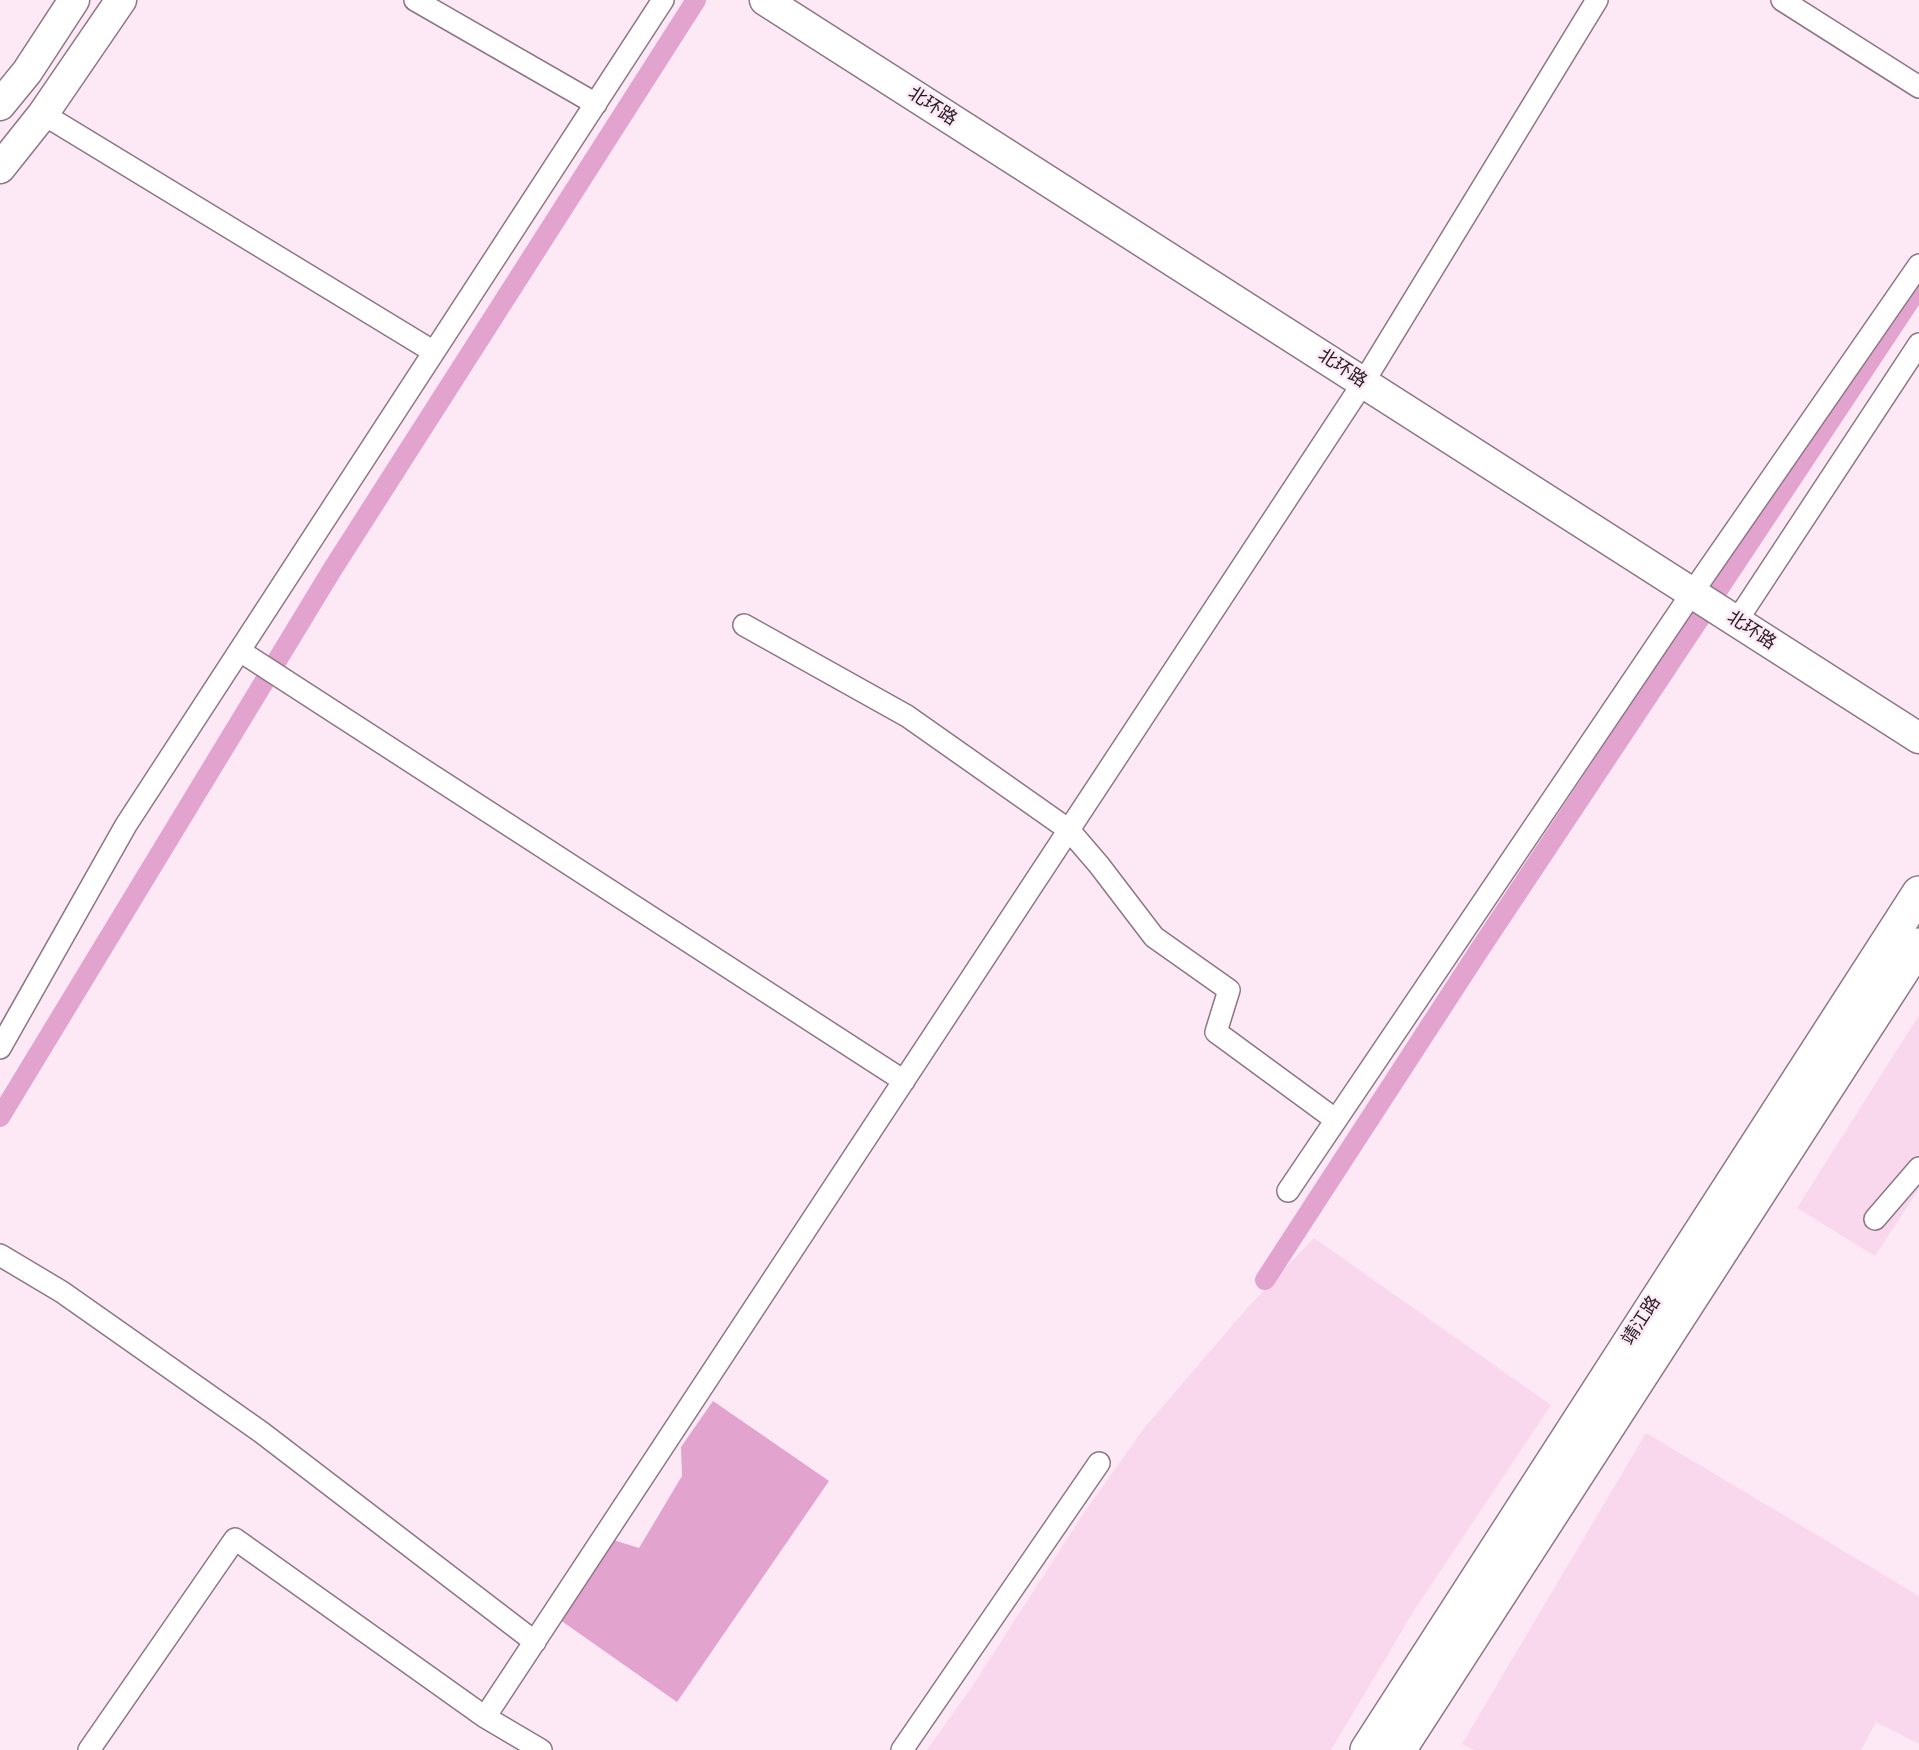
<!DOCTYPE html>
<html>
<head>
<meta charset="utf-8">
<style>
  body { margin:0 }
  canvas { display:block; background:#fde8f6 }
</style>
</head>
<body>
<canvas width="1919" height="1750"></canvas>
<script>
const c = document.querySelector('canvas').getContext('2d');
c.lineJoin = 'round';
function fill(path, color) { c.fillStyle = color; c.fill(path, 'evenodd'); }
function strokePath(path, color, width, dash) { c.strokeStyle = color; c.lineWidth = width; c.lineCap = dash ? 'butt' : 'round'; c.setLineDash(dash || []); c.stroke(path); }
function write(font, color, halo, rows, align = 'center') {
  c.font = font + ' Roboto,"Noto Sans SC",sans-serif'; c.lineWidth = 5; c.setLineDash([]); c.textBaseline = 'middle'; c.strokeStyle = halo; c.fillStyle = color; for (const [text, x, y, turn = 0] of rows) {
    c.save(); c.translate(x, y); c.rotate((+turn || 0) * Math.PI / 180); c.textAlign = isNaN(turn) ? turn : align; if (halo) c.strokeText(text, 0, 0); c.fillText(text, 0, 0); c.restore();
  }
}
const built = new Path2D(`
  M 1919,1015 L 1919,1189 L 1875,1256 L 1797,1208 Z
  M 1314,1238 L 1551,1405 L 1415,1609 L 1331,1750 L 927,1750 L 973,1685 L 1084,1513 L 1145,1427 L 1249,1306 Z
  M 1646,1433 L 1919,1596 L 1919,1744 L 1876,1722 L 1861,1750 L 1474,1750 L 1462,1744 Z`);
const water = new Path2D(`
  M 713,1401 L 829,1481 L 677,1702 L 553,1615 L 604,1537 L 639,1548 L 682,1476 L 681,1447 Z`);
const canal = new Path2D(`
  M 1718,590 L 1919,287
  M 0,1117 L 332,570 L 696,0
  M 1265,1280 L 1478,952 L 1700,618`);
const minor = new Path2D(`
  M 415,0 L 596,104
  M 1782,0 L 1919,87
  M 43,114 L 434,352
  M 1736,622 L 1919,344
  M 744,625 L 907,716 L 1069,830 L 1099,865 L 1154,937 L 1229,990 L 1216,1032 L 1336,1120
  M 240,651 L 904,1081
  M 0,1048 L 126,825 L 663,0
  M 1288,1191 L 1692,593 L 1919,265
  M 1875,1219 L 1919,1168
  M 0,1255 L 62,1292 L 261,1432 L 535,1642
  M 485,1717 L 1363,383 L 1597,0
  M 89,1750 L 235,1539 L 485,1717 L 541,1750
  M 902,1750 L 1099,1463`);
const secondary = new Path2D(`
  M 765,0 L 1919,738
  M 0,105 L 27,72 L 74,0
  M 0,168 L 43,114 L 121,0`);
const primary = new Path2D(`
  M 1367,1750 L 1919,893
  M 1399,1750 L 1919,945`);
const streetNames = [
  ["北环路",932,107,33],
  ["北环路",1342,369,33],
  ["北环路",1751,631,33],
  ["靖江路",1642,1321,-57]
];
fill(built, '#f9d8ee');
fill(water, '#e2a3cf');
strokePath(canal, '#e2a3cf', 20);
strokePath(minor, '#8d7685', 24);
strokePath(secondary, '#8d7685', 33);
strokePath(primary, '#8d7685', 36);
strokePath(minor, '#fff', 21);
strokePath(secondary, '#fff', 30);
strokePath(primary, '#fff', 33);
write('18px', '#241b21', '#fde8f6', streetNames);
</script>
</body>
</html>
